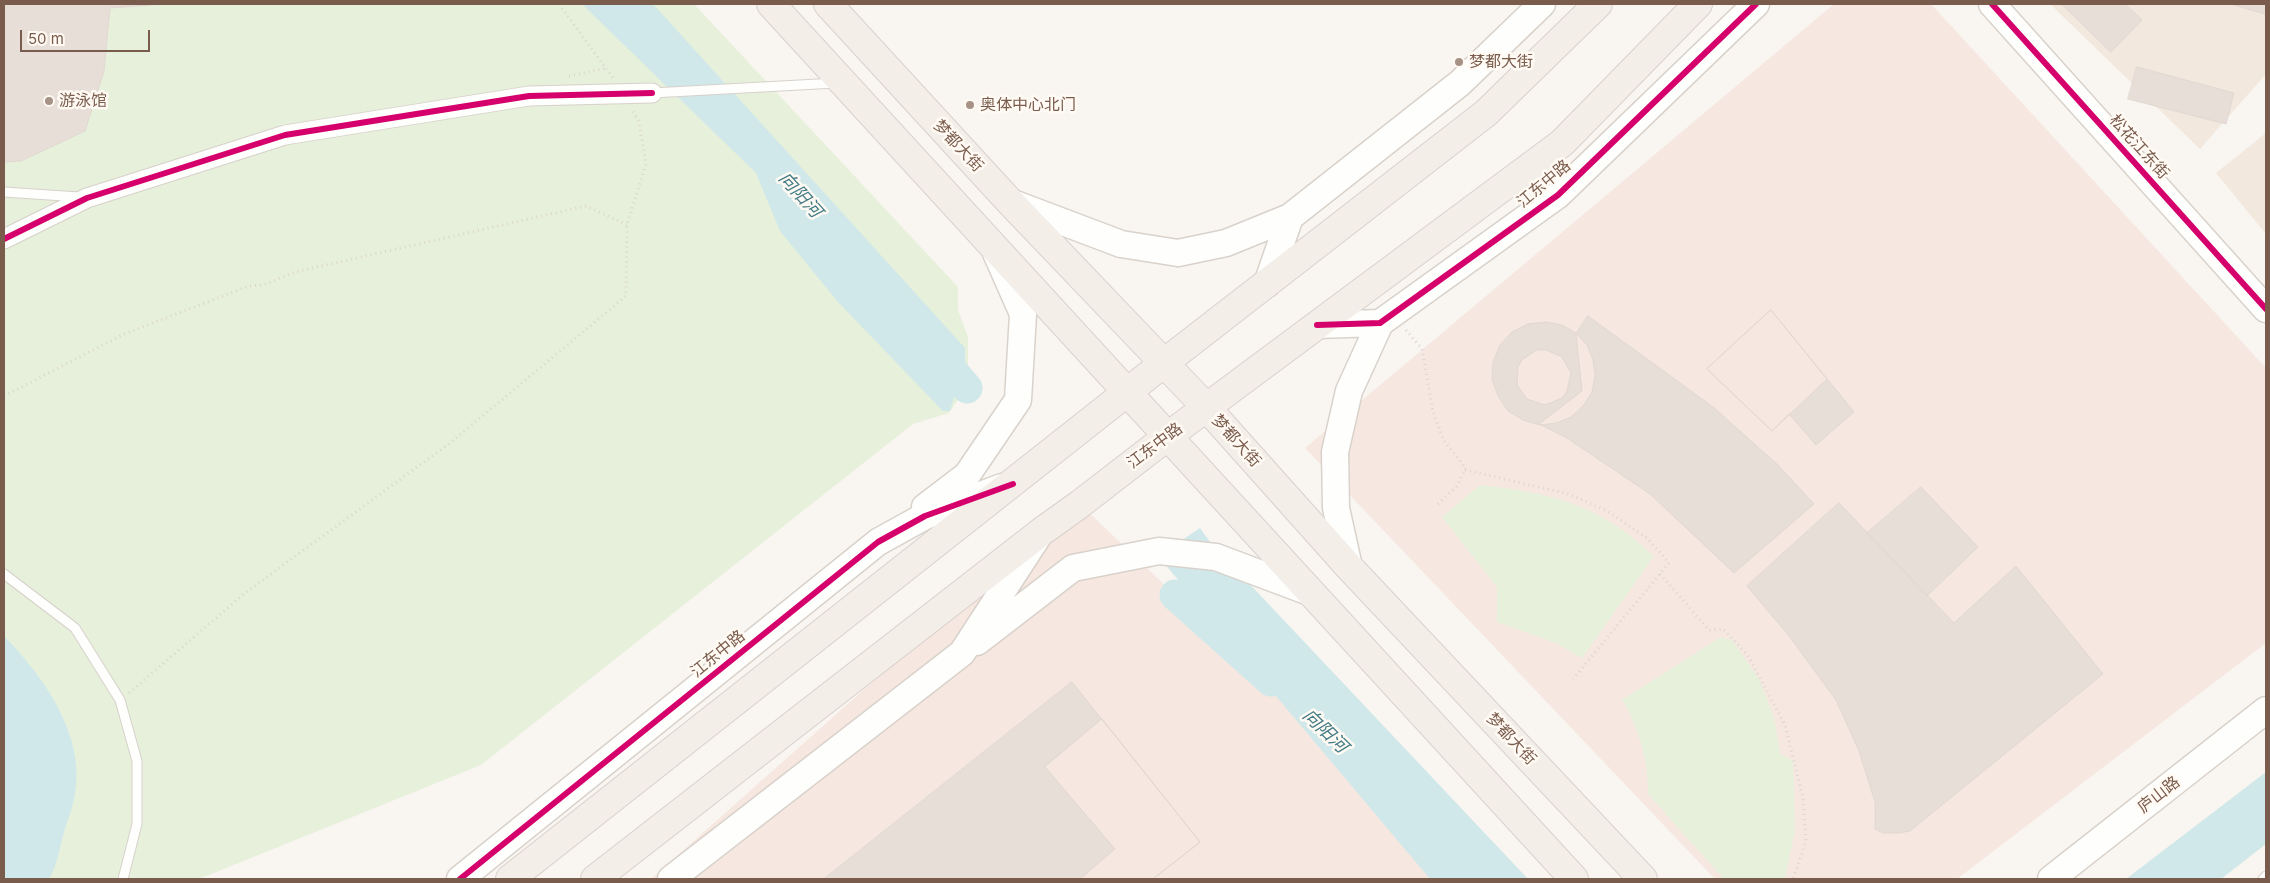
<!DOCTYPE html>
<html>
<head>
<meta charset="utf-8">
<style>
  body { margin:0 }
  #map { position:relative; width:2270px; height:883px; overflow:hidden; background:#f9f5f0; font-family:Inter,sans-serif }
  canvas { display:block }
  .frame { position:absolute; inset:0; border:5px solid #7a5c4d; pointer-events:none }
  .scale { position:absolute; left:20px; top:30px; width:130px; height:22px; box-sizing:border-box; border:2px solid #7a5c4d; border-top:0; padding-left:6px; font-size:15px; line-height:18px; white-space:nowrap; color:#7a5c4d; -webkit-text-stroke:4px #fffaf3; paint-order:stroke }
</style>
</head>
<body>
<div id="map">
<canvas width="2270" height="883"></canvas>
<div class="frame"></div>
<div class="scale">50 m</div>
</div>
<script>
const c = document.querySelector('canvas').getContext('2d');
c.lineJoin = 'round';
function fill(path, color) { c.fillStyle = color; c.fill(path, 'evenodd'); }
function strokePath(path, color, width, dash) { c.strokeStyle = color; c.lineWidth = width; c.lineCap = dash ? 'butt' : 'round'; c.setLineDash(dash || []); c.stroke(path); }
function write(font, color, halo, rows, align = 'center') {
  c.font = font + ' Inter,"Noto Sans SC",sans-serif'; c.lineWidth = 5; c.setLineDash([]); c.textBaseline = 'middle'; c.strokeStyle = halo; c.fillStyle = color; for (const [text, x, y, turn = 0] of rows) {
    c.save(); c.translate(x, y); c.rotate((+turn || 0) * Math.PI / 180); c.textAlign = isNaN(turn) ? turn : align; if (halo) c.strokeText(text, 0, 0); c.fillText(text, 0, 0); c.restore();
  }
}
const residential = new Path2D(`
  M 2050,4 L 2266,4 L 2266,74 L 2200,149 Z
  M 2266,133 L 2266,234 L 2216,173 Z`);
const commercial = new Path2D(`
  M 1834,4 L 1931,4 L 2266,368 L 2266,643 L 1957,879 L 1715,879 L 1305,448 Z
  M 1080,504 L 1175,595 L 1331,735 L 1455,879 L 651,879 L 1041,532 Z`);
const green = new Path2D(`
  M 4,4 L 694,4 L 958,287 L 958,310 L 968,337 L 968,369 L 963,392 L 949,413 L 913,424 L 481,765 L 199,879 L 4,879 Z
  M 1480,485 C 1553,493 1600,505 1654,556 L 1582,658 L 1556,643 L 1497,622 L 1497,587 L 1442,517 Z
  M 1721,637 L 1732,640 L 1759,679 L 1774,717 L 1780,754 L 1793,761 L 1795,830 L 1785,879 L 1724,879 L 1648,794 C 1649,762 1639,728 1622,700 Z`);
const water = new Path2D(`
  M 582,4 L 653,4 L 965,348 L 965,362 L 950,411 L 943,411 L 838,302 L 780,231 L 756,173 Z
  M 1200,528 L 1210,542 L 1528,879 L 1430,879 L 1158,556 Z
  M 4,636 C 44,677 88,738 74,799 C 72,810 67,821 64,832 C 60,846 57,867 49,879 L 4,879 Z
  M 2266,772 L 2266,844 L 2221,879 L 2126,879 Z`);
const river = new Path2D(`
  M 932,347 L 967,388
  M 1175,595 L 1271,681`);
const building = new Path2D(`
  M 4,4 L 164,4 L 110,8 L 104,71 L 85,131 L 21,161 L 4,162 Z
  M 2062,4 L 2125,4 L 2142,20 L 2111,52 Z
  M 2231,4 L 2266,4 L 2266,14 Z
  M 2137,67 L 2234,93 L 2226,124 L 2128,99 Z
  M 1771,310 L 1854,412 L 1816,445 L 1789,414 L 1772,431 L 1707,369 Z
  M 1771,310 L 1827,379 L 1772,431 L 1707,369 Z
  M 1588,316 L 1713,407 L 1778,465 L 1814,504 L 1734,573 L 1650,494 L 1567,438 L 1539,424 L 1582,391 L 1576,334 Z
  M 1546,322 L 1562,325 L 1576,333 L 1587,345 L 1593,360 L 1595,376 L 1592,392 L 1583,406 L 1571,417 L 1556,423 L 1540,425 L 1523,420 L 1508,411 L 1498,396 L 1492,379 L 1493,362 L 1500,345 L 1512,332 L 1528,324 ZM 1537,350 L 1546,350 L 1562,357 L 1571,373 L 1567,391 L 1562,398 L 1545,405 L 1527,399 L 1517,385 L 1518,367 L 1522,360 Z
  M 1921,487 L 1978,547 L 1927,596 L 1867,533 Z
  M 1839,503 L 1954,623 L 2016,566 L 2103,674 L 1910,831 L 1899,833 L 1883,833 L 1875,829 L 1875,802 L 1859,751 L 1836,700 L 1789,636 L 1747,586 Z
  M 1072,682 L 1200,842 L 1153,879 L 824,879 Z
  M 1102,719 L 1200,842 L 1153,879 L 1080,879 L 1115,849 L 1045,767 Z`);
const path = new Path2D(`
  M 559,4 L 613,78
  M 569,76 L 607,68
  M 1406,330 L 1422,349 L 1433,412 L 1444,441 L 1466,468 L 1457,486 L 1438,504
  M 4,396 L 124,334 L 249,286 L 263,285 L 295,272 L 586,206 L 627,225
  M 1465,470 L 1569,494 L 1607,511 L 1647,538 L 1669,563 L 1573,679
  M 1660,574 L 1709,630 L 1723,629 L 1747,654 L 1785,725 L 1803,798 L 1806,841 L 1793,879
  M 129,693 L 245,593 L 450,443 L 626,296 L 627,225 L 646,164 L 639,122 L 633,111`);
const lane = new Path2D(`
  M 652,93 L 836,83
  M 4,192 L 79,197
  M 4,574 L 75,628 L 120,700 L 137,761 L 137,824 L 123,879
  M 2263,879 L 2266,876`);
const street = new Path2D(`
  M 4,239 L 87,198 L 285,135 L 529,96 L 652,93`);
const secondary = new Path2D(`
  M 1992,4 L 2266,309
  M 1010,202 L 1121,244 L 1178,253 L 1226,243 L 1290,217
  M 1267,284 L 1290,217 L 1460,83 L 1542,4
  M 1317,325 L 1380,323 L 1558,195 L 1756,4
  M 925,507 L 967,475 L 1018,400 L 1023,314 L 996,253
  M 1349,567 L 1336,508 L 1335,452 L 1349,391 L 1380,323
  M 977,642 L 1073,568 L 1159,551 L 1216,557 L 1312,593
  M 460,879 L 878,542 L 925,516 L 1002,487
  M 671,879 L 962,653 L 1037,538
  M 2051,879 L 2266,710`);
const primary = new Path2D(`
  M 771,4 L 1574,879
  M 828,4 L 1010,202 L 1207,408 L 1349,567 L 1643,879
  M 510,879 L 1164,363 L 1486,113 L 1598,4
  M 595,879 L 1041,532 L 1080,504 L 1168,436 L 1562,143 L 1698,4`);
const cycleway = new Path2D(`
  M 1992,4 L 2266,309
  M 4,239 L 87,198 L 285,135 L 529,96 L 652,93
  M 1317,325 L 1380,323 L 1558,195 L 1756,4
  M 460,879 L 878,542 L 925,516 L 1013,484`);
const markers = [
  [1459,62,5,"#a69286"],
  [49,101,5,"#a69286"],
  [970,105,5,"#a69286"]
];
const poiNames = [
  ["梦都大街",1469,62],
  ["游泳馆",59,101],
  ["奥体中心北门",980,105]
];
const streetNames = [
  ["梦都大街",958,146,47],
  ["松花江东街",2139,147,48],
  ["江东中路",1544,184,-40],
  ["梦都大街",1236,441,48],
  ["江东中路",1155,446,-37],
  ["江东中路",718,654,-39],
  ["梦都大街",1511,739,47],
  ["庐山路",2159,795,-38]
];
const waterNames = [
  ["向阳河",800,195,48],
  ["向阳河",1325,731,44]
];
fill(residential, '#f2e8de');
fill(commercial, '#f6e8e1');
fill(green, '#e7f0db');
fill(water, '#d0e8ea');
strokePath(river, '#d0e8ea', 31);
fill(building, '#e6ded7');
strokePath(building, '#e2d8d2', 1);
strokePath(lane, '#d7d1cb', 11);
strokePath(street, '#d7d1cb', 21);
strokePath(secondary, '#d9d2cb', 29);
strokePath(primary, '#dad1cc', 30);
strokePath(path, '#dcd5d0', 3, [1, 4]);
strokePath(lane, '#fefefd', 9);
strokePath(street, '#fefefd', 19);
strokePath(secondary, '#fefefd', 26);
strokePath(primary, '#f3eee8', 28);
strokePath(cycleway, '#d6006c', 6);
for (const [x, y, r, color] of markers) { const dot = new Path2D(); dot.arc(x, y, r, 0, 2 * Math.PI); c.fillStyle = color; c.fill(dot); strokePath(dot, '#fffaf3', 2); }
write('16px', '#7a5c4d', '#fffaf3', poiNames, 'left');
write('16px', '#7a5c4d', '#fffaf3', streetNames);
write('italic 18px', '#437c86', '#fffaf3', waterNames);
</script>
</body>
</html>
